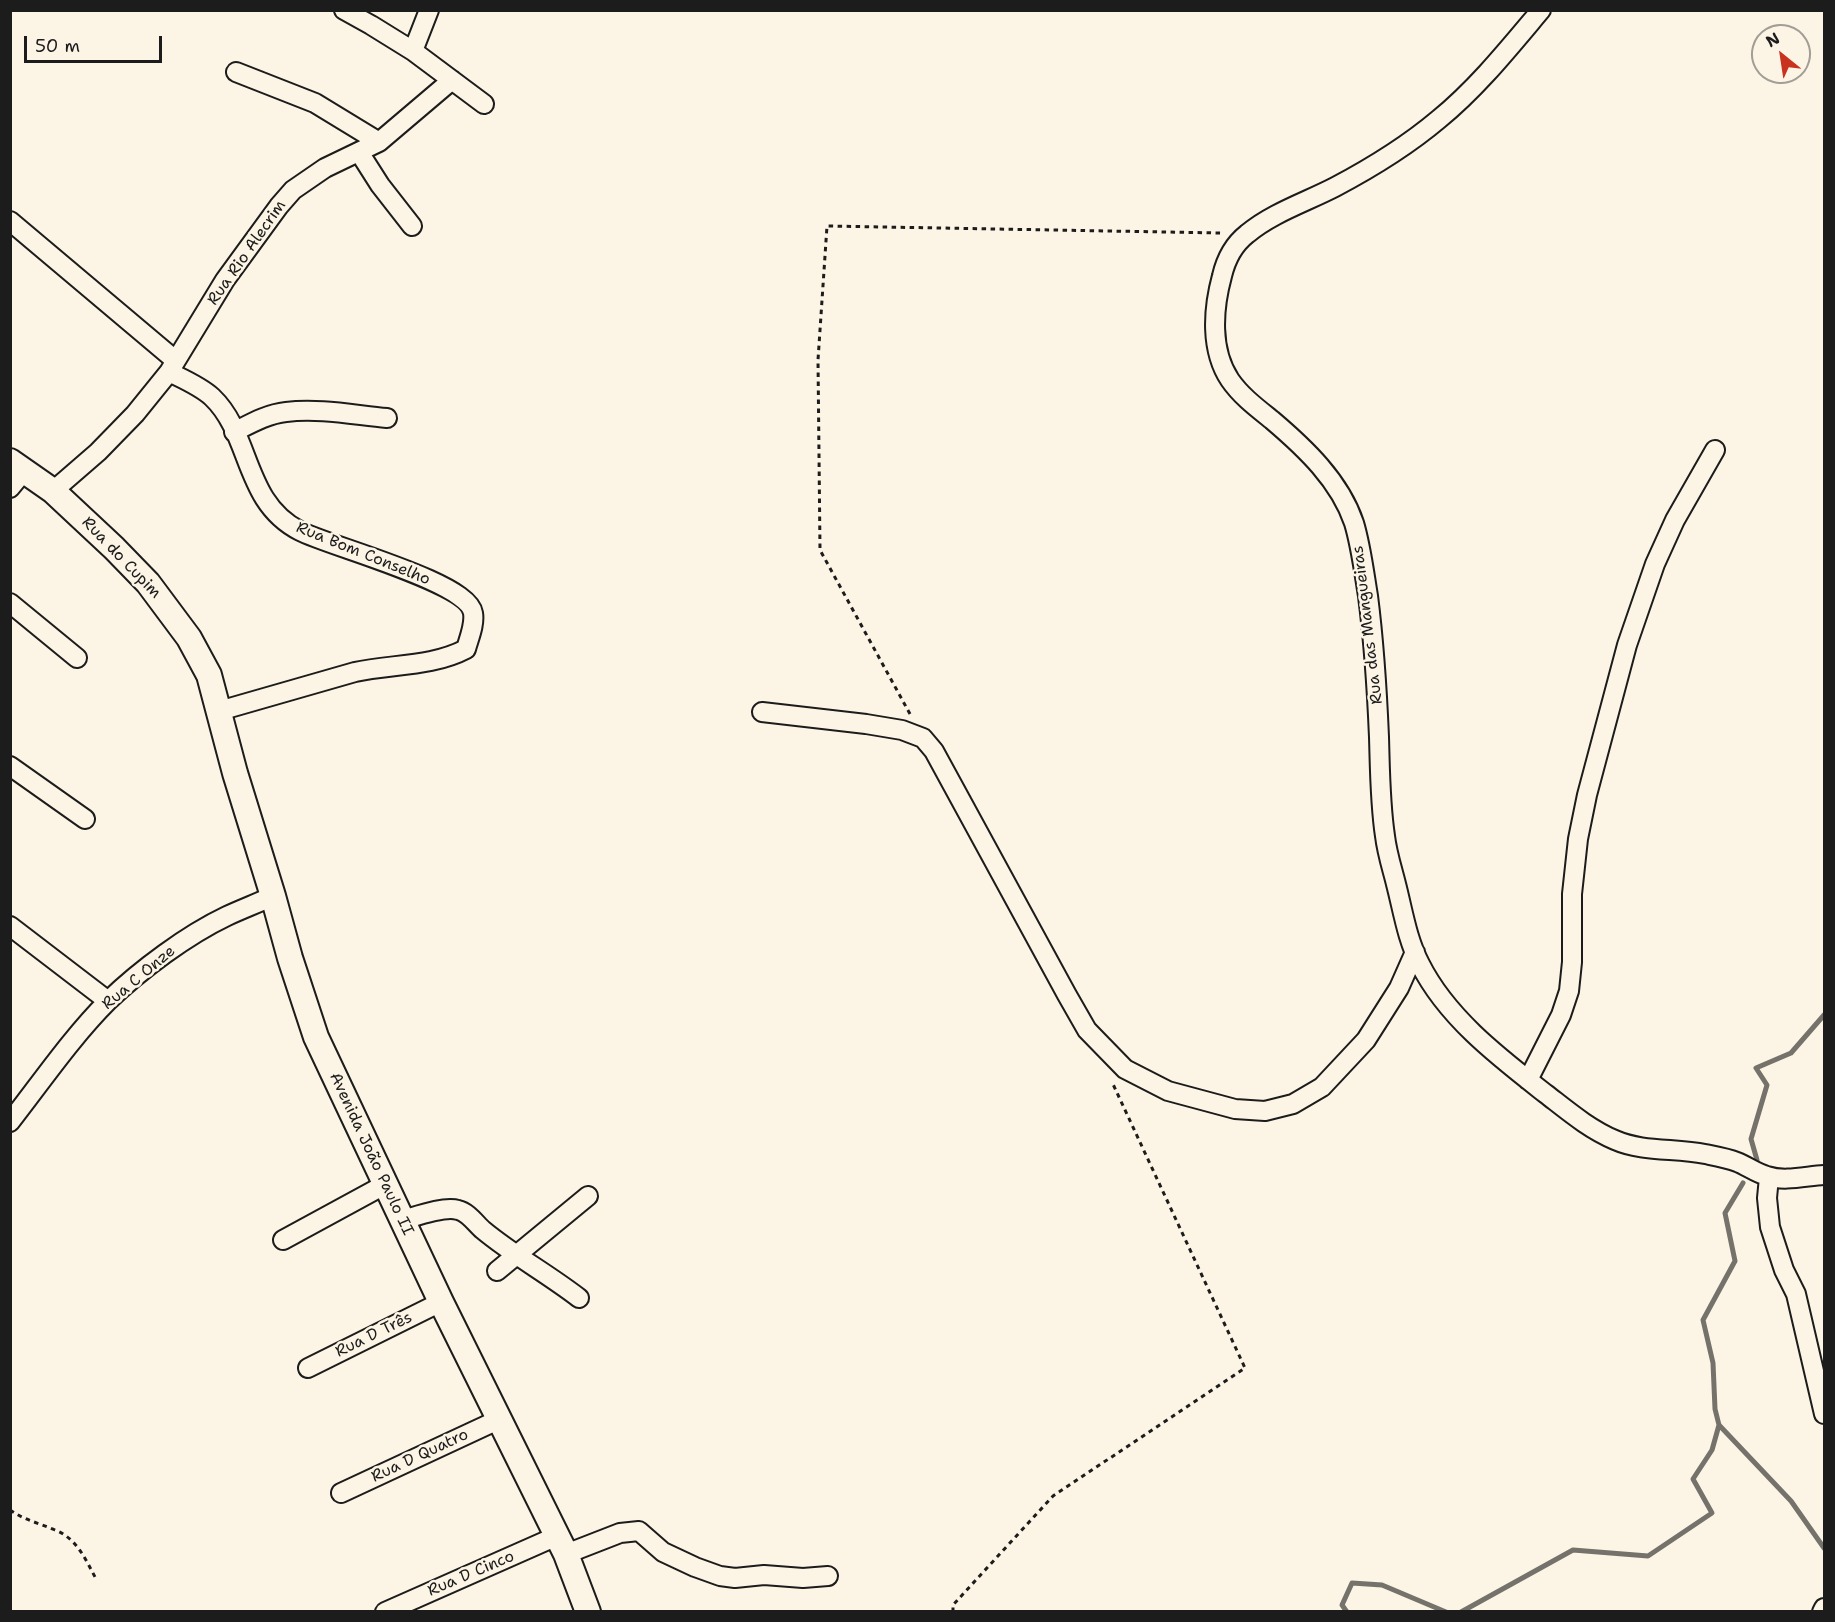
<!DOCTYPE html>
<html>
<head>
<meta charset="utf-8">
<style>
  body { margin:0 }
  #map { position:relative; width:1835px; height:1622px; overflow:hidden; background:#fcf5e5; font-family:"Shantell Sans",sans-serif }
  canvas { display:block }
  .frame { position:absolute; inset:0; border:12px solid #1c1c1c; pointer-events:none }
  .north { position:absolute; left:1751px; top:24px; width:60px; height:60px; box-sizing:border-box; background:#fcf5e5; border:2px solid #a29e95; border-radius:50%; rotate:330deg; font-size:16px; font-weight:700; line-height:24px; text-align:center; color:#1c1c1c }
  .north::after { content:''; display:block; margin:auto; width:21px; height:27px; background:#c8321e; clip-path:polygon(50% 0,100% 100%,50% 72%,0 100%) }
  .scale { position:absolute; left:24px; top:36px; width:138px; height:27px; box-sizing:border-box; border:3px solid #1c1c1c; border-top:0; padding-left:8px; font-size:18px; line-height:21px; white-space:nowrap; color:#1c1c1c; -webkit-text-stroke:4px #fcf5e5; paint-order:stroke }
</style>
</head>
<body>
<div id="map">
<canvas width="1835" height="1622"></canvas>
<div class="frame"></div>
<div class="north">N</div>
<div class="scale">50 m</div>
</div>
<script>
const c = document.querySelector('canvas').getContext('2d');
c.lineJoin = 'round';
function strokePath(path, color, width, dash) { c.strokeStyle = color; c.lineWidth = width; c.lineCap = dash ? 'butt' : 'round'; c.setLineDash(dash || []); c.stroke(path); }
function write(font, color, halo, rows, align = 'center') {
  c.font = font + ' "Shantell Sans",sans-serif'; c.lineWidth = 5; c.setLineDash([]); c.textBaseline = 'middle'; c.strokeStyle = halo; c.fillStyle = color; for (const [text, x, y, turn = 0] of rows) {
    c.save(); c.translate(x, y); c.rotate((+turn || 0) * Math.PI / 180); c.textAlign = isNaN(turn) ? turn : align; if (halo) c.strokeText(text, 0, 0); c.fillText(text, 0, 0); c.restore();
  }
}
const stream = new Path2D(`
  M 1757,1160 L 1751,1139 L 1767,1085 L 1756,1068 L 1791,1053 L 1824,1015
  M 1743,1183 L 1725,1213 L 1735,1261 L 1703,1320 L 1713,1363 L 1715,1409 L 1719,1425 L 1791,1501 L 1824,1548
  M 1347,1612 L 1342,1605 L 1352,1583 L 1382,1585 L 1446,1612
  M 1461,1612 L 1573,1550 L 1648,1556 L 1712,1513 L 1693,1479 L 1712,1450 L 1719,1425`);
const path = new Path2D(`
  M 910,714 L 820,550 L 818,360 L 827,226 L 1222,233
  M 10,1510 C 24,1520 39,1523 55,1530 C 76,1538 85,1558 95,1577
  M 953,1612 L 953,1605 L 1053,1496 L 1245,1368 L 1112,1082`);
const minor = new Path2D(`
  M 344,10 L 371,25 L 413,51 L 484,104
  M 1541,10 C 1509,48 1477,88 1439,119 C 1407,146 1371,168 1335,187 C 1306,202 1272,213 1247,234 C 1233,245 1226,259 1222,276 C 1213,309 1210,350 1230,380 C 1241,396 1257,408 1272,420 C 1305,448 1340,481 1354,523 C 1361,546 1364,572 1368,596 C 1374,643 1377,690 1379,737 C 1380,770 1380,803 1385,836 C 1387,853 1392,868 1396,884 C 1403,911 1407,939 1420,964 C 1447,1018 1500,1058 1546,1094 C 1568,1111 1589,1129 1615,1140 C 1642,1152 1675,1148 1705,1154 C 1715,1156 1727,1158 1737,1162 C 1747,1166 1756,1173 1767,1176 C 1785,1182 1806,1176 1824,1175
  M 413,51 L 429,10
  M 236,72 L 315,103 L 379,142
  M 359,152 L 380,185 L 412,226
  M 10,221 L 175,360
  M 169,372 C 183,379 200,386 212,397 C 252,435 243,502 300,531 C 328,546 469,582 473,613 C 475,625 469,638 466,649 C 432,667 391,664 355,672 L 219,711
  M 234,432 C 250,424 267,414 286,412 C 319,408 354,415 387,418
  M 10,488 L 24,471
  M 53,491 L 98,452 L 135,414 L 169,372 L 225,280 L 279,206 L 293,190 L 325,168 L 379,142 L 452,80
  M 10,603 L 77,658
  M 762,712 L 866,724 L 902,730 L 923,738 L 934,751 L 1067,995 L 1087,1030 L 1125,1069 L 1168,1091 L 1235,1109 L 1265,1111 L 1293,1104 L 1322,1087 L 1366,1040 L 1399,988 L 1415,952
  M 10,766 L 85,819
  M 10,926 L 108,1001
  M 1528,1080 L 1561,1015 L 1569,991 L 1572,962 L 1572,894 L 1578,839 L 1587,795 L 1627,645 L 1655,564 L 1675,520 L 1715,450
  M 10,1122 C 42,1081 72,1037 108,1001 C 140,970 187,935 227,916 C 242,909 258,903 273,896
  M 1769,1177 L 1767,1198 L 1770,1227 L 1784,1270 L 1796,1294 L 1824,1414
  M 403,1220 C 417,1216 444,1206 458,1210 C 468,1212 476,1224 483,1230 C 513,1255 548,1274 579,1298
  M 283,1240 L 386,1184
  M 497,1271 L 588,1196
  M 308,1368 L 441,1302
  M 341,1493 L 500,1419
  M 566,1554 L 620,1533 L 639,1531 L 663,1552 L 695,1567 L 720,1576 L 735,1578 L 764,1575 L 803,1578 L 828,1576
  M 385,1612 L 557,1536
  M 1822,1612 L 1824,1608`);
const major = new Path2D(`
  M 10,461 L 53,491 L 114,548 L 148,583 L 189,638 L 209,675 L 235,773 L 273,896 L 290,958 L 316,1037 L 441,1302 L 566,1554 L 588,1612`);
const streetNames = [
  ["Rua Rio Alecrim",247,253,-55],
  ["Rua Bom Conselho",363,554,22],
  ["Rua do Cupim",121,558,46],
  ["Rua das Mangueiras",1368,625,-97],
  ["Rua C Onze",139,978,-40],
  ["Avenida João Paulo II",371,1154,65],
  ["Rua D Três",374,1335,-26],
  ["Rua D Quatro",420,1456,-25],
  ["Rua D Cinco",471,1574,-23]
];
strokePath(stream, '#75726c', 5);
strokePath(minor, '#1c1c1c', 22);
strokePath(major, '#1c1c1c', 28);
strokePath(path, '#1c1c1c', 3, [4.5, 4.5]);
strokePath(minor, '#fcf5e5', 18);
strokePath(major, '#fcf5e5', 24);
write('16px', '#1c1c1c', '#fcf5e5', streetNames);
</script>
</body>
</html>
